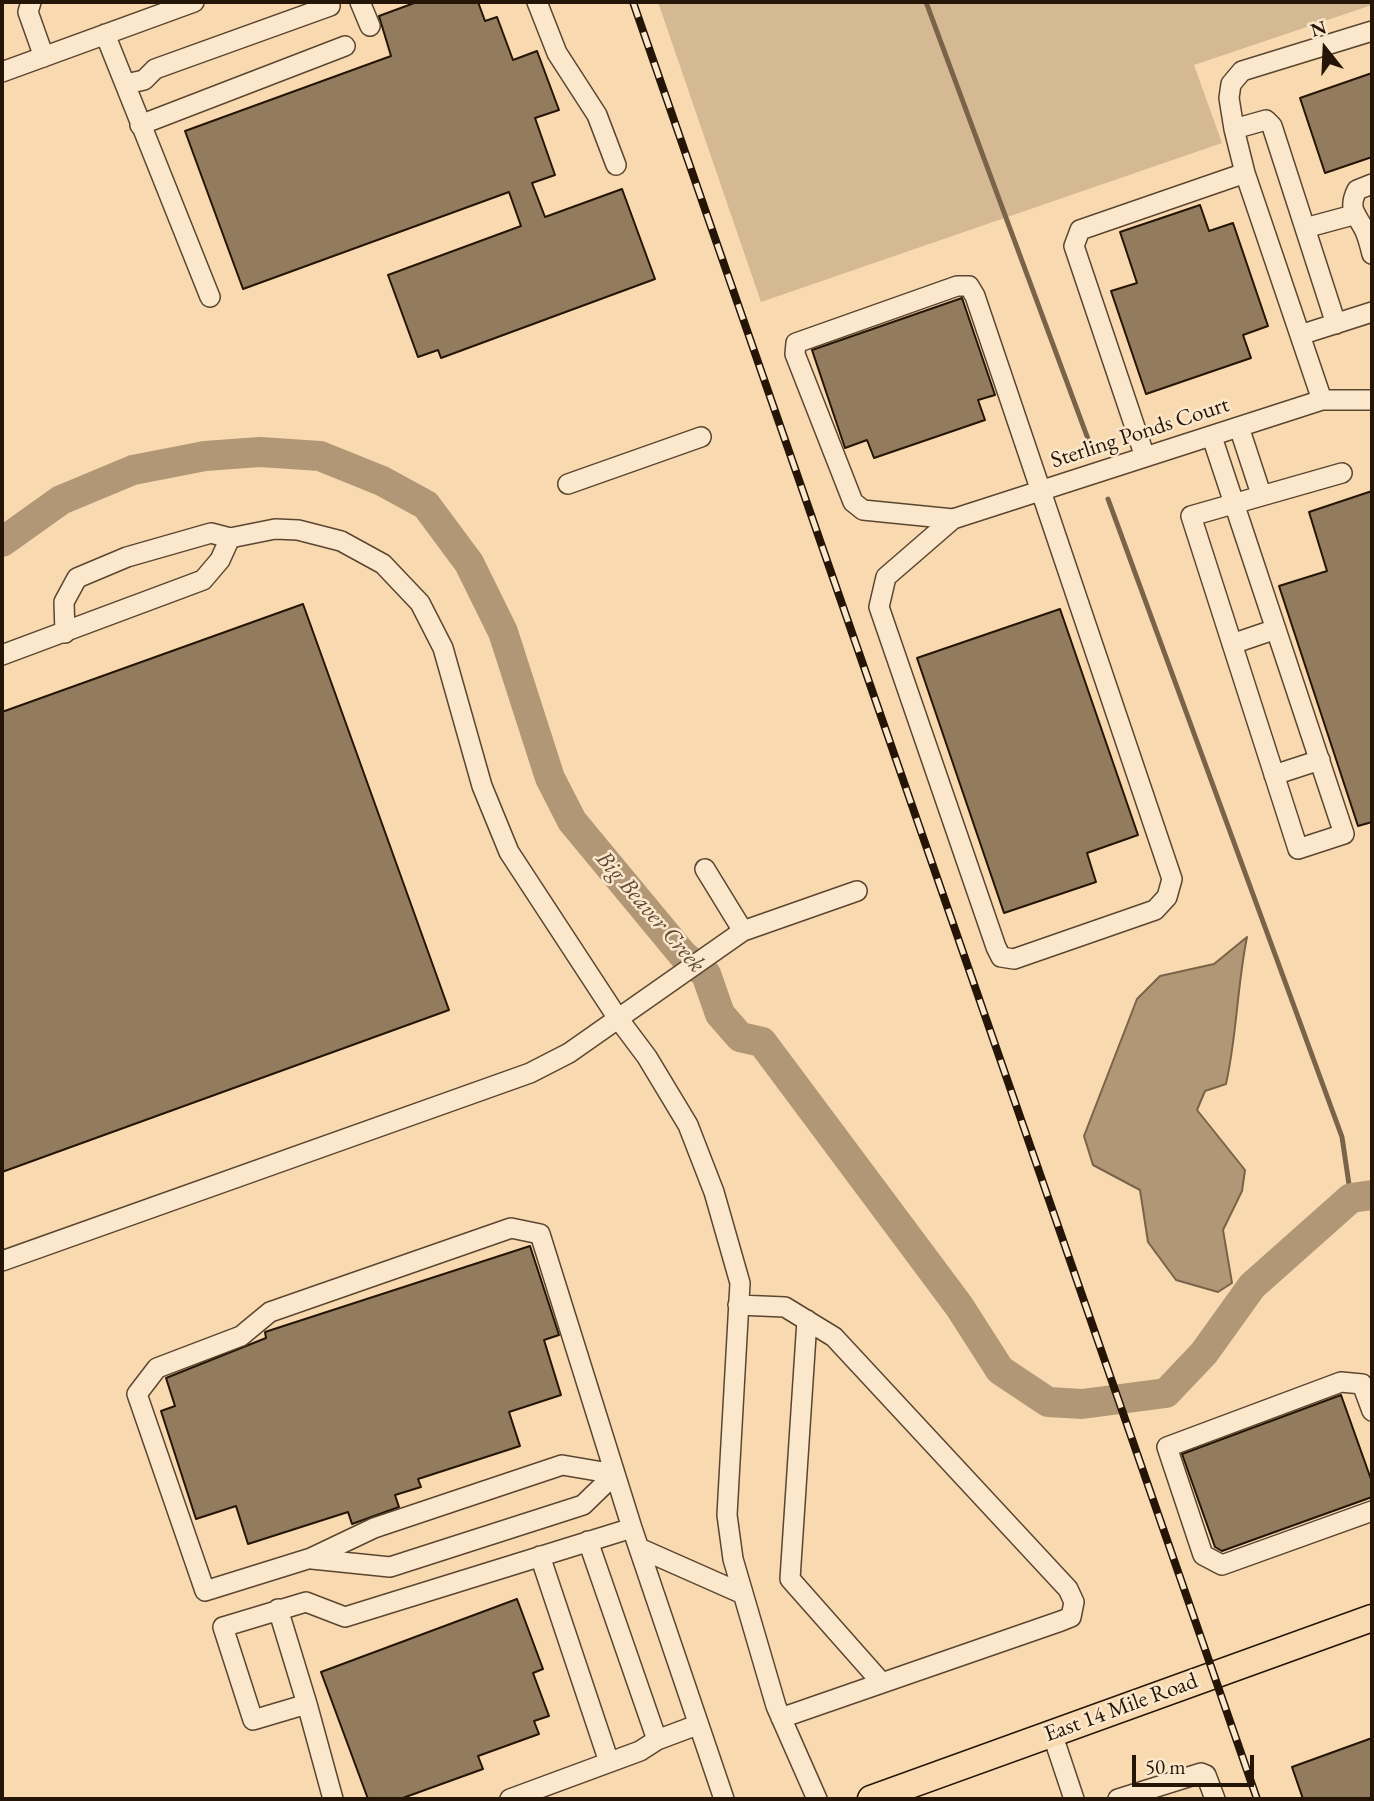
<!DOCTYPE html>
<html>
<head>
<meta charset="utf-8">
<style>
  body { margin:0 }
  #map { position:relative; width:1374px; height:1801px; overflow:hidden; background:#f9dab0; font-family:"EB Garamond",serif }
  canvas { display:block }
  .frame { position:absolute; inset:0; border:4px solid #251506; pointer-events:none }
  .north { position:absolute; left:1290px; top:14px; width:70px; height:70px; -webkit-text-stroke:5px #fbe7cc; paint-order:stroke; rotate:342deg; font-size:19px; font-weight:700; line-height:28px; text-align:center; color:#251506 }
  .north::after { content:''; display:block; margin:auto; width:24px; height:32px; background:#251506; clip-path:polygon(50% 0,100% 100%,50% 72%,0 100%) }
  .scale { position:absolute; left:1132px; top:1755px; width:122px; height:32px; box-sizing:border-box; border:4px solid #251506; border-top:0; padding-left:9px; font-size:21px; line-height:24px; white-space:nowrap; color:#251506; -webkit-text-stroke:5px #fbe7cc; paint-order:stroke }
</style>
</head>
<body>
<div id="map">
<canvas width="1374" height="1801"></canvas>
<div class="frame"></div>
<div class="north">N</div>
<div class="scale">50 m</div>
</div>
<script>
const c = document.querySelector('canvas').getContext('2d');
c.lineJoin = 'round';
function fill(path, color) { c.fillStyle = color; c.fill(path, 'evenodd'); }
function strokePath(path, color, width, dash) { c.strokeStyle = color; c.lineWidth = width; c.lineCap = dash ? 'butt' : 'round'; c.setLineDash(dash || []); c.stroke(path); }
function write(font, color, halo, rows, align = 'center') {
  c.font = font + ' "EB Garamond",serif'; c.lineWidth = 5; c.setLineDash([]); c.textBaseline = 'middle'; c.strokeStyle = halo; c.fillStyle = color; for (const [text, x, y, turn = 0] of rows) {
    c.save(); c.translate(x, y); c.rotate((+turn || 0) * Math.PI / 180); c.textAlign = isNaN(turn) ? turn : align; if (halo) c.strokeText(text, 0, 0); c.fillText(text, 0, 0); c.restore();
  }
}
const green = new Path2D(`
  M 658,2 L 1372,2 L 1372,5 L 1194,65 L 1222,143 L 761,302 Z`);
const water = new Path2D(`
  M 1247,937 C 1237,986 1237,1035 1226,1084 L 1205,1091 L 1197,1110 L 1245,1170 L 1242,1191 L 1223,1230 L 1232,1283 L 1218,1292 L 1176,1280 L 1148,1242 L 1140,1190 L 1093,1165 L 1084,1136 L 1137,999 L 1160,976 L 1214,964 Z`);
const stream = new Path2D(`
  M 926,2 L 1091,447
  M 1108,499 L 1342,1137 L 1351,1198`);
const river = new Path2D(`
  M 2,542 L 61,500 L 133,470 L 205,456 L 260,452 L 320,456 L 382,481 L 426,505 L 469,563 L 503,632 L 550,778 L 572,821 L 683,955 L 706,974 L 720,1014 L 740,1037 L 762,1042 L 959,1306 L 1000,1370 L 1048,1402 L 1082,1404 L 1166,1393 L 1204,1353 L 1252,1286 L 1351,1198 L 1372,1195`);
const building = new Path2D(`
  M 417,2 L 478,2 L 485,21 L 497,17 L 513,60 L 537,51 L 559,110 L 535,118 L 555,175 L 532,183 L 545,217 L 622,189 L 655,279 L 441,358 L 438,350 L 418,357 L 388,275 L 521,226 L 509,192 L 243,289 L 185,131 L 391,56 L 379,16 Z
  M 1372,73 L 1372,157 L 1325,173 L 1300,98 Z
  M 1200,205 L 1209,231 L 1233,223 L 1268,326 L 1243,335 L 1251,358 L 1146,394 L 1111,291 L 1137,283 L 1120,232 Z
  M 962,298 L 995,395 L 978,400 L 985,420 L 874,458 L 867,440 L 845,448 L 812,350 Z
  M 1372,491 L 1372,822 L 1358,826 L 1279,586 L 1327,571 L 1309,512 Z
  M 303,604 L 449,1010 L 2,1172 L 2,712 Z
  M 1060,609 L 1138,835 L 1087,853 L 1096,882 L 1004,913 L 917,658 Z
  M 530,1246 L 559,1335 L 544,1340 L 561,1395 L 509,1412 L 520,1446 L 418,1479 L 421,1487 L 395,1495 L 399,1507 L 352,1524 L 348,1512 L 248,1544 L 236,1506 L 196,1519 L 161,1411 L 175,1406 L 166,1378 L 266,1338 L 265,1332 Z
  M 1341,1395 L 1372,1482 L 1372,1497 L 1222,1551 L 1215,1547 L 1182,1454 Z
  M 517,1599 L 543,1669 L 533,1673 L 549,1716 L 534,1721 L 539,1734 L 478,1756 L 483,1769 L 400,1799 L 368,1799 L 321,1672 Z
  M 1372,1738 L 1372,1799 L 1303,1799 L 1292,1767 Z`);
const minor = new Path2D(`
  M 31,2 L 28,12 L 44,57
  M 360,2 L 370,26
  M 537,2 L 557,53 L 597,115 L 616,165
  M 105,34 L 210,297
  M 2,72 L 194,2
  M 126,84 L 144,80 L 155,69 L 330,6
  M 140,125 L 345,46
  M 1234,129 L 1266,120 L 1272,126 L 1336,324
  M 1372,184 L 1357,190 C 1347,210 1357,214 1365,231 C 1368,238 1370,246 1372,254
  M 1305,228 L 1353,215
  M 1300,335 L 1372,312
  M 1322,400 L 1245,173 L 1234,129 L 1229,98 L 1231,84 L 1242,71 L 1372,31
  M 1239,427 L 1261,494
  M 1212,437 L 1344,834 L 1298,849 L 1191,516 L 1342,473
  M 1145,457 L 1074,246 L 1080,230 L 1245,173
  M 568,484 L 701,437
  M 953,519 L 863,510 L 853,502 L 795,354 L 796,343 L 957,286 L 969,286 L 975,296 L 1172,879 L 1167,897 L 1155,910 L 1014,959 L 1001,957 L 996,947 L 879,607 L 886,577 L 953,519 L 1322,400 L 1372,400
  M 65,633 L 64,602 L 77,578 L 127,557 L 211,533 L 230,538
  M 1232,644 L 1276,629
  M 2,655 L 203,580 L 220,560 L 230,538 L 275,529 L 298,530 L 341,541 L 383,564 L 420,603 L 443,648 L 482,786 L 509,852 L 617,1017 L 647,1057 L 688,1125 L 714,1192 L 740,1283 L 727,1515 L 733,1559 L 776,1706 L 817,1799
  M 1274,775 L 1320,760
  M 705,869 L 743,931
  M 2,1261 L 530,1073 L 569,1053 L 743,931 L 857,891
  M 738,1305 L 785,1307 L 834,1337 L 1068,1589 L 1074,1602 L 1071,1617 L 1061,1621 L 781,1718
  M 807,1320 L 790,1579 L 882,1683
  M 1372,1411 L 1362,1384 L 1341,1382 L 1167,1447 L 1203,1555 L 1222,1565 L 1372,1511
  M 615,1474 L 562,1465 L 374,1528 L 311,1558 L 205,1591 L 137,1394 L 157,1368 L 241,1336 L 270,1312 L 511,1228 L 540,1234 L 632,1528
  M 588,1541 L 657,1740
  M 639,1548 L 743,1594
  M 540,1556 L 609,1762
  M 312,1559 L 390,1567 L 583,1505 L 615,1474
  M 278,1609 L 307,1704
  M 1052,1733 L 1074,1799
  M 333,1799 L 307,1704 L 253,1720 L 223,1627 L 306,1602 L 345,1617 L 632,1528 L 724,1799
  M 510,1799 L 640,1751 L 657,1740 L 697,1725
  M 1118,1799 L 1201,1773 L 1206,1775 L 1215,1799`);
const major = new Path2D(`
  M 871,1799 L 1372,1618`);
const rail = new Path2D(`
  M 633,2 L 1257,1799`);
const streetNames = [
  ["Sterling Ponds Court",1140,433,-18],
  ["East 14 Mile Road",1121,1708,-20]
];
const waterNames = [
  ["Big Beaver Creek",650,912,49]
];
fill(green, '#d5b993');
fill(water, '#b19776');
strokePath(water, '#796349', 2);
strokePath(stream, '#796349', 5);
strokePath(river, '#b19776', 30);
fill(building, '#937b5e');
strokePath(building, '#251506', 2);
strokePath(minor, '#5a4630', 22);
strokePath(major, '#251506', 29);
strokePath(minor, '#fbe7cc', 19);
strokePath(major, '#f9dab0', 26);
strokePath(rail, '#251506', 8);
strokePath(rail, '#fbe7cc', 5, [16]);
write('23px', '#251506', '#fbe7cc', streetNames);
write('italic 24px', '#5d4933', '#fbe7cc', waterNames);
</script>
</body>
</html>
